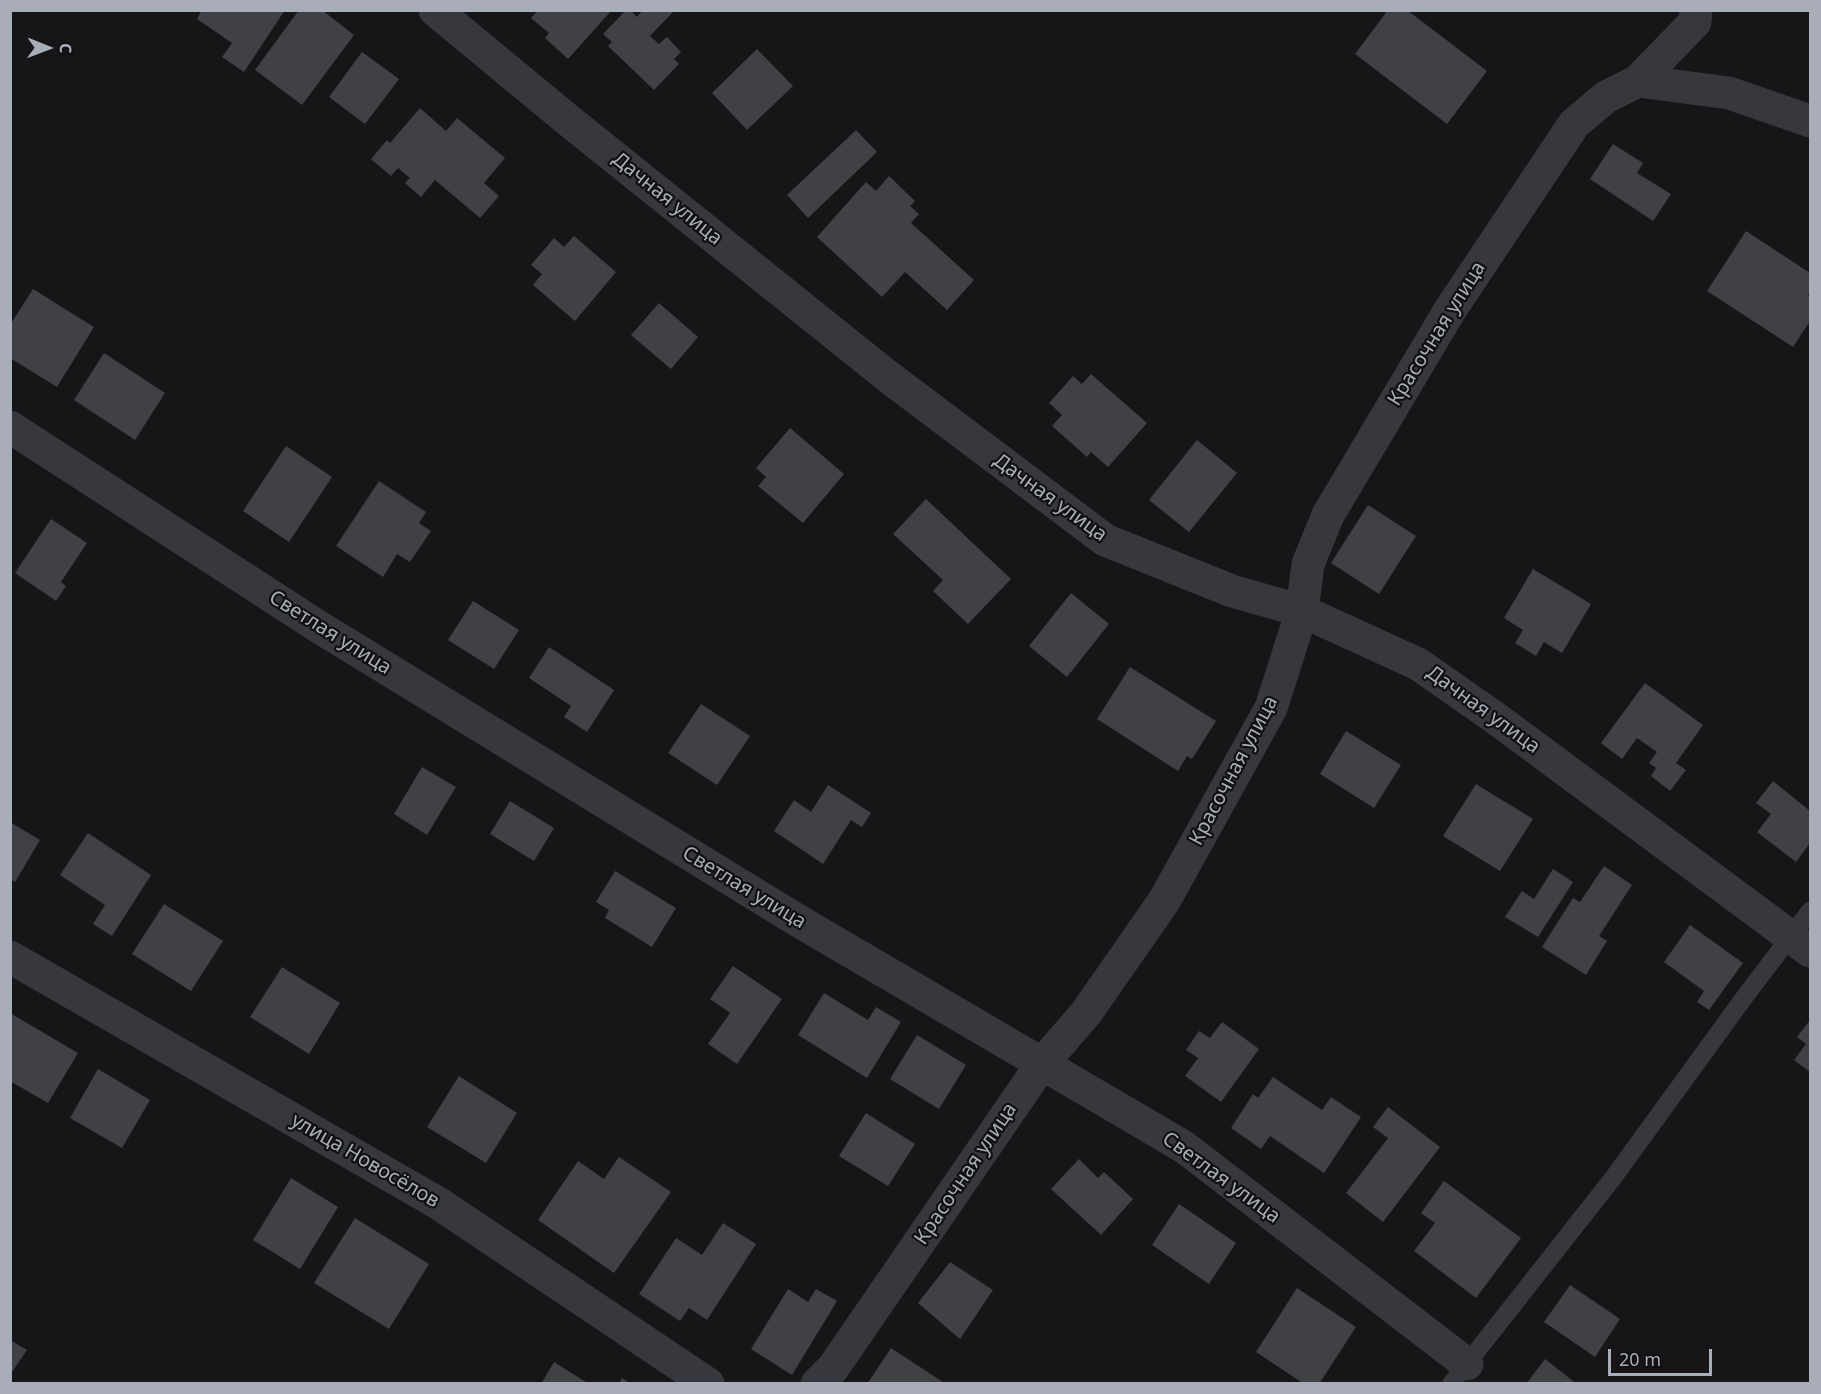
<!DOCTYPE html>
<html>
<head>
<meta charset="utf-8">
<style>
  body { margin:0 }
  #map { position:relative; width:1821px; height:1394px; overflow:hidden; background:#161618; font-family:"Noto Sans",sans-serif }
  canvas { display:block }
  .frame { position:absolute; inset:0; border:12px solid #a8adb8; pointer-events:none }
  .north { position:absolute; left:18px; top:18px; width:60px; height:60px; -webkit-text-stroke:4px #111113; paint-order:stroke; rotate:91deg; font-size:16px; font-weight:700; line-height:24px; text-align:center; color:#a8adb8 }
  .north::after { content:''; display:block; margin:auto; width:21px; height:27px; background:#a8adb8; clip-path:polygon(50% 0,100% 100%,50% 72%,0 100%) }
  .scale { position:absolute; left:1608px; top:1349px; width:104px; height:27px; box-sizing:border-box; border:3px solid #a8adb8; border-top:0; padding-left:8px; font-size:18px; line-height:21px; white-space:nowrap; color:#a8adb8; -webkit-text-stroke:4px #111113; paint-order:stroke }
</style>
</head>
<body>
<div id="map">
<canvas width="1821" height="1394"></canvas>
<div class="frame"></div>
<div class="north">С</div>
<div class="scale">20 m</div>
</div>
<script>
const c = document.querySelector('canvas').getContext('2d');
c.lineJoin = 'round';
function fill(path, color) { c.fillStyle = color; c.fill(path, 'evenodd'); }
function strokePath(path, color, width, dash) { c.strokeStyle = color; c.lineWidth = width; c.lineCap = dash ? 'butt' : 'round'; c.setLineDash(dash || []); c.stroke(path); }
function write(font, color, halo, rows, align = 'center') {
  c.font = font + ' "Noto Sans",sans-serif'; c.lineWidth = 4.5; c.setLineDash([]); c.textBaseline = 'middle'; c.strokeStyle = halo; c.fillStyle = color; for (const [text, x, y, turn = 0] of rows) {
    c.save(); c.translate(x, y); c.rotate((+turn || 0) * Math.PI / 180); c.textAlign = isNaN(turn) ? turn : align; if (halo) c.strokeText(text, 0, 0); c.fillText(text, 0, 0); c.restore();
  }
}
const building = new Path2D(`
  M 202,10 L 285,10 L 244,72 L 222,57 L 232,43 L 197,19 Z
  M 299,10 L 322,10 L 354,35 L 302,105 L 255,70 Z
  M 538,10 L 612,10 L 568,59 L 545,38 L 549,33 L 531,18 Z
  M 626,10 L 630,10 L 637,17 L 643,10 L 675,10 L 650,36 L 659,44 L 667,37 L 681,52 L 674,59 L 679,64 L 654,90 L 608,46 L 612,42 L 603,34 Z
  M 1388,10 L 1407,10 L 1487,71 L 1447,124 L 1355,54 Z
  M 757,49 L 793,86 L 747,130 L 712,93 Z
  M 362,52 L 399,79 L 365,124 L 329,97 Z
  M 420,108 L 446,131 L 457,118 L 505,158 L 484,183 L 499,196 L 480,218 L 435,180 L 421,197 L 405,183 L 410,178 L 398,168 L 391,176 L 371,159 L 387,140 L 390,143 Z
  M 856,130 L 877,152 L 808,218 L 787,195 Z
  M 1613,144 L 1643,163 L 1637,173 L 1671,194 L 1653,221 L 1590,179 Z
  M 889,176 L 915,201 L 910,206 L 919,214 L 911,223 L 974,280 L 947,310 L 905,272 L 882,297 L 817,237 L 866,182 L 876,191 Z
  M 1746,231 L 1810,273 L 1810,292 L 1808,295 L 1810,297 L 1810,321 L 1793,347 L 1707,291 Z
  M 574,236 L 616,272 L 575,321 L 533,285 L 542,274 L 531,265 L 554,238 L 564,247 Z
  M 33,289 L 94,327 L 57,387 L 10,358 L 10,325 Z
  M 659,303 L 698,337 L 671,369 L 631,335 Z
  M 104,353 L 165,393 L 135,440 L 74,400 Z
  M 1091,374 L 1147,423 L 1108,467 L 1091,452 L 1087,457 L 1052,426 L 1062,415 L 1049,403 L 1073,376 L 1082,384 Z
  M 790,428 L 844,474 L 803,523 L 758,486 L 766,477 L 756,468 Z
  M 1197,440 L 1237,473 L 1189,532 L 1149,500 Z
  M 286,446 L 332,477 L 289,542 L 243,511 Z
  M 379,481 L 426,512 L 419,523 L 431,531 L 410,562 L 397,554 L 383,577 L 336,546 Z
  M 926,499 L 1011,579 L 968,624 L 933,591 L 943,580 L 893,534 Z
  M 1368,505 L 1416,536 L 1379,594 L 1331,563 Z
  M 51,519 L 87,543 L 61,582 L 66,586 L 56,601 L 15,573 Z
  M 1533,569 L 1591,604 L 1562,653 L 1544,642 L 1536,656 L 1515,643 L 1523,630 L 1504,618 Z
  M 1071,593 L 1109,624 L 1067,677 L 1029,646 Z
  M 473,601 L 519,630 L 494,669 L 448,640 Z
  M 549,647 L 614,690 L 587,732 L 564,717 L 571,706 L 529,678 Z
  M 1130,667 L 1216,721 L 1192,759 L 1187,756 L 1178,771 L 1097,719 Z
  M 1645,683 L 1703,725 L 1676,763 L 1686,770 L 1670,791 L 1651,776 L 1656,768 L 1649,763 L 1657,752 L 1637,738 L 1622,759 L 1601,743 Z
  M 701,704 L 750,736 L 717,785 L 668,753 Z
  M 1346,731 L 1401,765 L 1374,808 L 1320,774 Z
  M 422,767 L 456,787 L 427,835 L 394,814 Z
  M 1773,781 L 1810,811 L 1810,843 L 1796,862 L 1757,832 L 1771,814 L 1756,803 Z
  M 1476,784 L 1533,819 L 1500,871 L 1443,836 Z
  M 828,785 L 871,813 L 862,827 L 851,820 L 823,864 L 774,831 L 794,800 L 811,812 Z
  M 510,801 L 554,828 L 534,861 L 490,834 Z
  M 10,822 L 40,840 L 15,882 L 10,879 Z
  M 88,833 L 151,875 L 112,936 L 93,924 L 105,905 L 60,875 Z
  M 1604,866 L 1632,885 L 1599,936 L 1607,941 L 1586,975 L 1542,947 L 1573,898 L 1580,902 Z
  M 1553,869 L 1573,882 L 1538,937 L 1505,917 L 1522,891 L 1534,899 Z
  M 615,871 L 676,908 L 652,947 L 605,918 L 609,910 L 596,902 Z
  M 164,904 L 223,941 L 191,991 L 132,954 Z
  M 1690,925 L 1743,963 L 1709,1010 L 1697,1002 L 1704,991 L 1664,962 Z
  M 733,966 L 782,999 L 737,1064 L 708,1044 L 730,1013 L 710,999 Z
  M 282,967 L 340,1003 L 309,1054 L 250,1017 Z
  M 824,993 L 868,1020 L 876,1007 L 901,1022 L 867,1078 L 798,1035 Z
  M 10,1013 L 78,1053 L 48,1103 L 10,1081 Z
  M 1810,1020 L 1810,1072 L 1794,1060 L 1806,1044 L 1797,1037 Z
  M 1222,1022 L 1259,1049 L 1221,1102 L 1185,1076 L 1198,1058 L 1186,1050 L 1199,1031 L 1210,1038 Z
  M 917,1035 L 966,1065 L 939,1109 L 890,1079 Z
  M 98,1069 L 150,1100 L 122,1148 L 70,1118 Z
  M 459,1076 L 517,1113 L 486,1163 L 427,1127 Z
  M 1273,1077 L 1322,1110 L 1331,1097 L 1361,1117 L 1324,1173 L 1270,1136 L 1261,1149 L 1231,1128 L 1253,1094 L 1258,1098 Z
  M 1388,1107 L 1440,1147 L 1383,1222 L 1346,1193 L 1388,1138 L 1373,1127 Z
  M 866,1113 L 915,1144 L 888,1186 L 839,1156 Z
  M 619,1157 L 671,1192 L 614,1273 L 538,1220 L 578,1161 L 604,1179 Z
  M 1079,1159 L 1098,1178 L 1104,1172 L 1133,1199 L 1101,1235 L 1051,1189 Z
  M 291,1178 L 338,1207 L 300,1269 L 253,1240 Z
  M 1444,1181 L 1521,1238 L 1476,1298 L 1414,1251 L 1435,1223 L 1421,1213 Z
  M 1179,1204 L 1236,1243 L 1209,1284 L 1152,1245 Z
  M 355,1218 L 429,1264 L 389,1329 L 314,1283 Z
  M 723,1223 L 756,1244 L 707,1320 L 689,1308 L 680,1321 L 639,1294 L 676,1238 L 702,1255 Z
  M 950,1262 L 993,1290 L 960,1339 L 918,1303 Z
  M 1570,1285 L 1620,1319 L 1595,1357 L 1544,1322 Z
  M 1297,1288 L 1356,1327 L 1319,1384 L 1304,1384 L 1256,1352 Z
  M 788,1289 L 808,1302 L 816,1289 L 837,1301 L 792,1375 L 751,1349 Z
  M 10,1340 L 27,1350 L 10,1375 Z
  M 891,1348 L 946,1384 L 867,1384 Z
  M 1545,1359 L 1577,1384 L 1526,1384 Z
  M 554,1362 L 589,1384 L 541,1384 Z
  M 622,1378 L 631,1384 L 619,1384 Z`);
const service = new Path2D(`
  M 1451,1384 L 1613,1178 L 1746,995 L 1810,911`);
const minor = new Path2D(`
  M 435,10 L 568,120 L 886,375 L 1105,540 L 1232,591 L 1302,611 L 1418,664 L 1494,717 L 1810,951
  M 1696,10 L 1695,22 L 1638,81 L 1729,93 L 1810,121
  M 10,427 L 319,627 L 797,920 L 1184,1147 L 1467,1364
  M 10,957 L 438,1203 L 708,1384
  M 817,1384 L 833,1368 L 1041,1065 L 1086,1013 L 1164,901 L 1271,708 L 1302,611 L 1308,564 L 1328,515 L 1450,310 L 1574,124 L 1606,97 L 1638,81`);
const streetNames = [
  ["Дачная улица",667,199,39],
  ["Красочная улица",1437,334,-58],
  ["Дачная улица",1050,498,36],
  ["Светлая улица",330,633,32],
  ["Дачная улица",1483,710,36],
  ["Красочная улица",1234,771,-62],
  ["Светлая улица",744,888,31],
  ["улица Новосёлов",365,1161,30],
  ["Красочная улица",966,1174,-56],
  ["Светлая улица",1221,1178,36]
];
fill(building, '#404145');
strokePath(service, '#37383d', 18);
strokePath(minor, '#37383d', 33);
write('20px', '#a8adb8', '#111113', streetNames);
</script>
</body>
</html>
